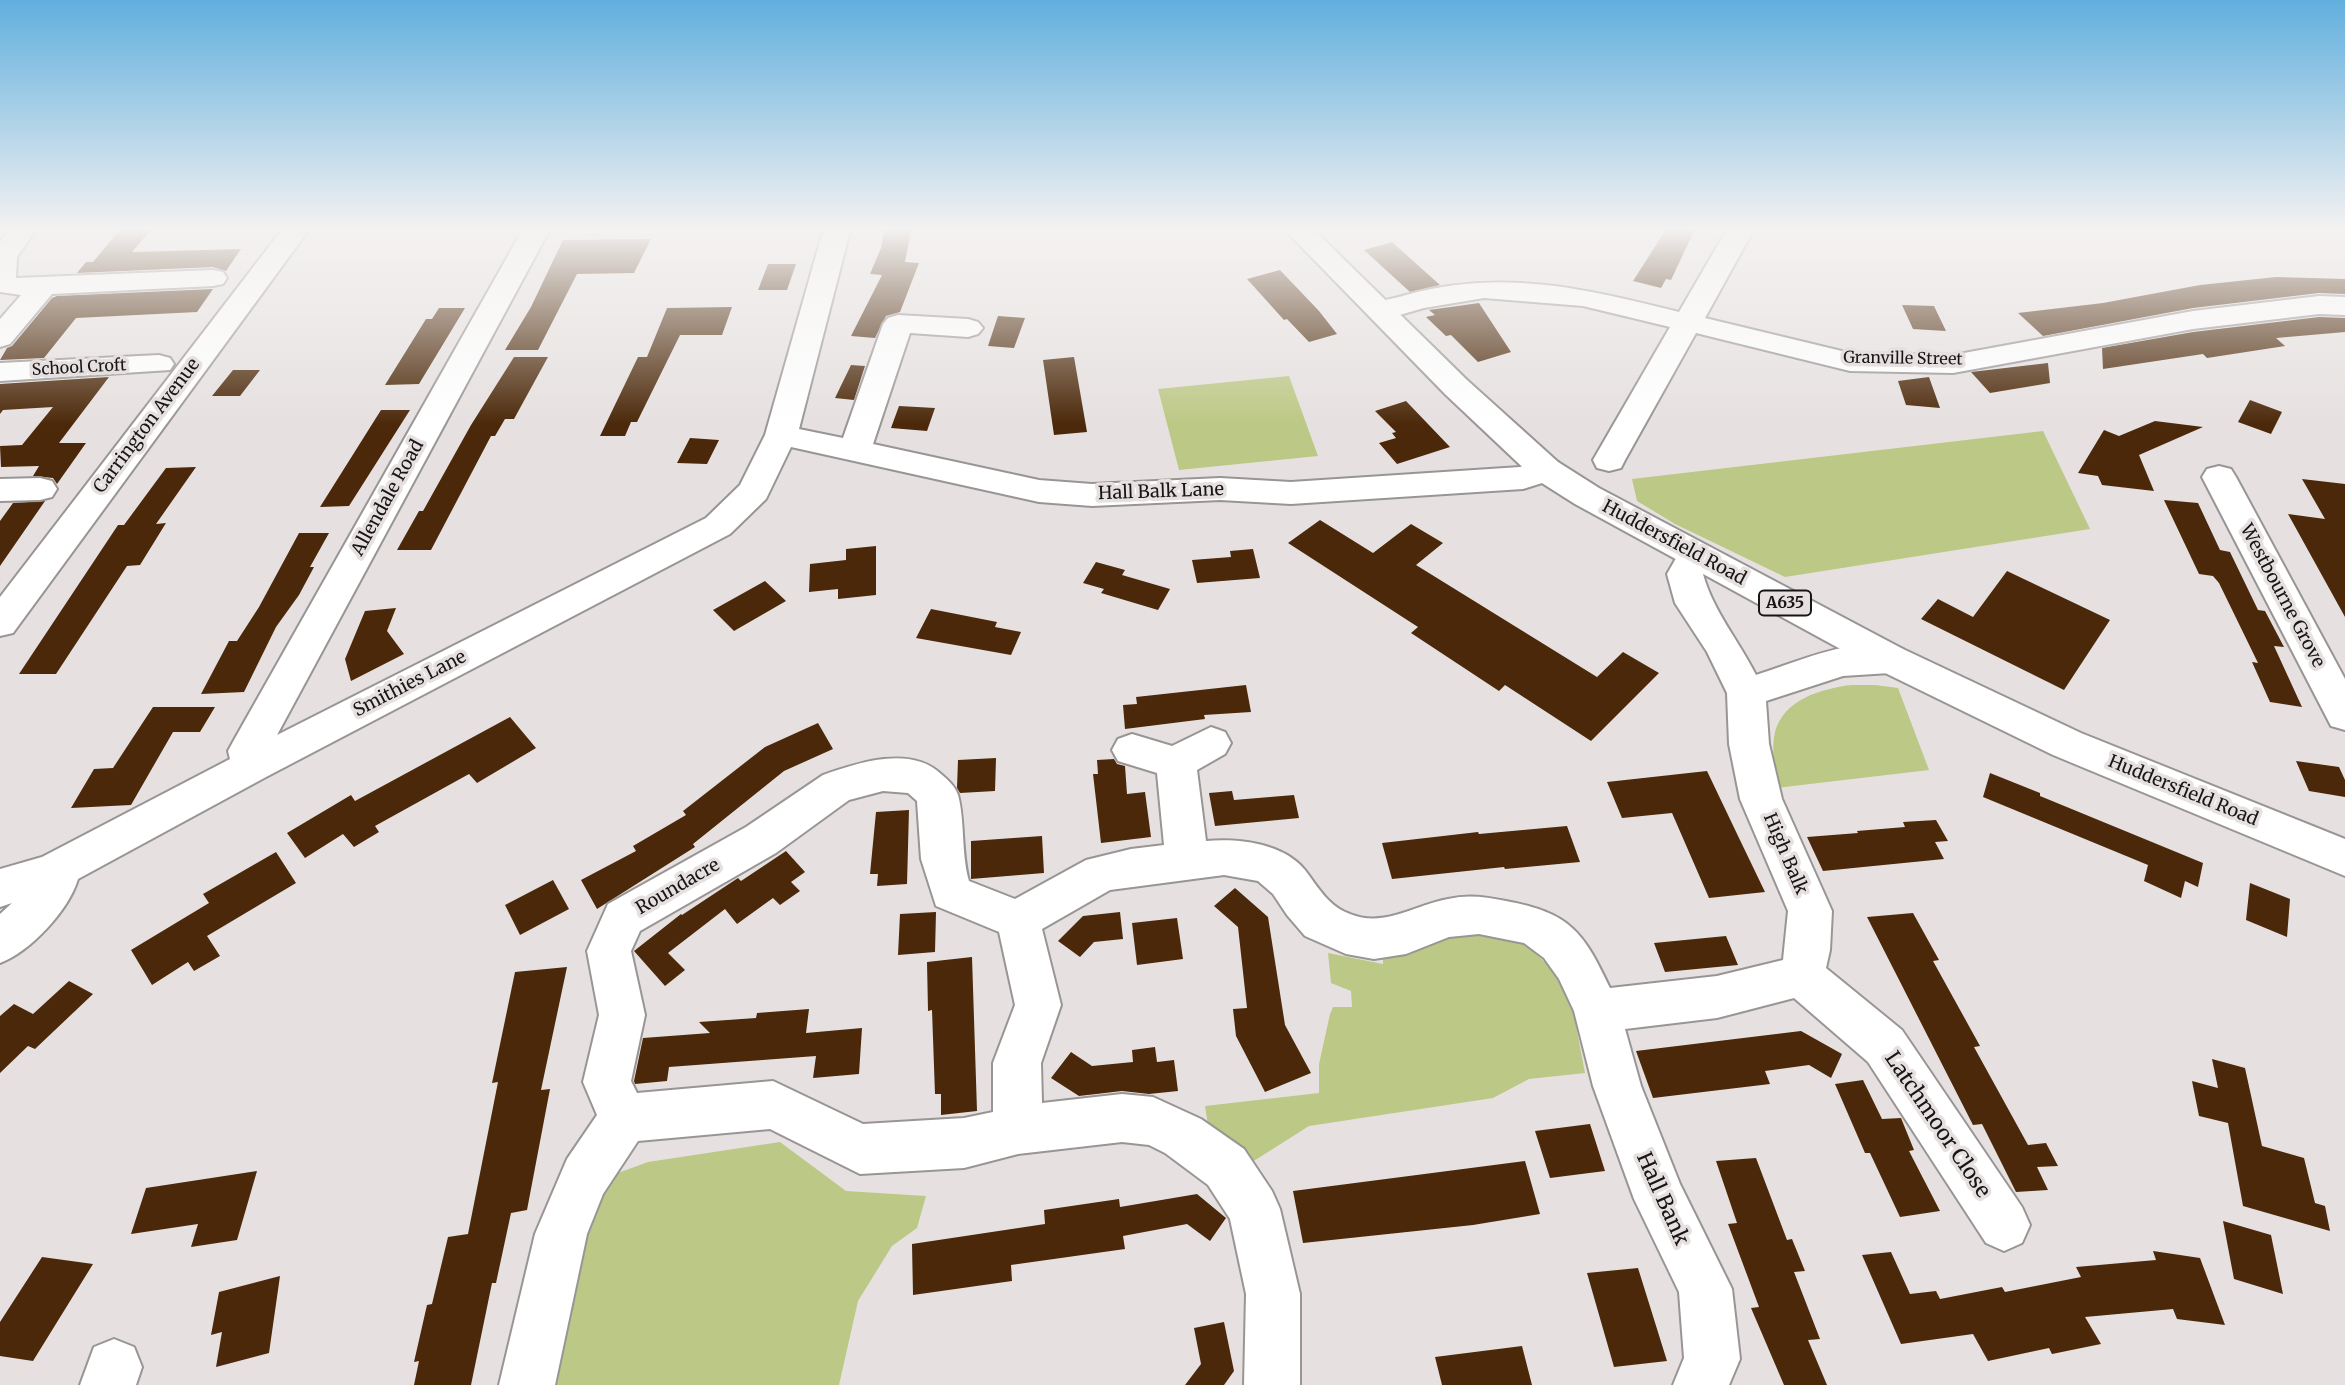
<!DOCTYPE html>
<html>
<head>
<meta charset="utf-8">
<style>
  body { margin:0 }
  canvas { display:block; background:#e6e1e0 }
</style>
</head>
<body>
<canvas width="2345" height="1385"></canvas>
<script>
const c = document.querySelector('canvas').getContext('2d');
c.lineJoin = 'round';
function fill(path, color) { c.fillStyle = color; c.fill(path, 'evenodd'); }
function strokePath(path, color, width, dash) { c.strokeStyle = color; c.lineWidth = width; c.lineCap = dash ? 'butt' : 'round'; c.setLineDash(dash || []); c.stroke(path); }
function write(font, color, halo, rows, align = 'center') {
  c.font = font + ' Merriweather,serif'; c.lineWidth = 7; c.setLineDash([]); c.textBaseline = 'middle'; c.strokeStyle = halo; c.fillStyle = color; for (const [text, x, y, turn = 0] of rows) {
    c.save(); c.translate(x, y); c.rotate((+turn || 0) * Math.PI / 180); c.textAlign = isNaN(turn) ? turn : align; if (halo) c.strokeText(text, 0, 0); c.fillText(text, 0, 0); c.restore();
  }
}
const green = new Path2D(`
  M 1289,376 L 1318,456 L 1179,470 L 1158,389 Z
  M 2043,431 L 2090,529 L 1785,577 L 1675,524 L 1637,501 L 1632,479 Z
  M 1851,685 L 1875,685 L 1898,688 L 1929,770 L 1776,788 C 1775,771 1771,749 1775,732 C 1784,699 1821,689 1851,685 Z
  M 1478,926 L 1527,944 L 1547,965 L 1571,1000 L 1585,1073 L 1529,1079 L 1493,1098 L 1309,1126 L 1249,1164 L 1211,1144 L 1205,1106 L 1319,1093 L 1319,1064 L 1330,1014 L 1333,1007 L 1352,1007 L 1351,991 L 1331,983 L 1328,953 L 1383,964 L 1383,956 Z
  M 780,1142 L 846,1191 L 926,1196 L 917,1228 L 892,1246 L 858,1301 L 839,1385 L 542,1385 L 563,1287 L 607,1177 L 648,1162 Z`);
const building = new Path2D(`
  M 119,231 L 150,231 L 132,252 L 241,249 L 226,271 L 213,267 L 77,273 L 86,262 L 93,262 Z
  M 884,231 L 911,231 L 905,262 L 919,263 L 900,312 L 886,316 L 875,338 L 851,336 L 882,275 L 870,274 L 881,248 Z
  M 1665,231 L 1694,231 L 1671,280 L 1666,279 L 1661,288 L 1633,281 Z
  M 651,239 L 634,273 L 577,274 L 538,350 L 505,350 L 531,307 L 563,240 Z
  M 1392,242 L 1440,285 L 1410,292 L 1364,250 Z
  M 768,264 L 796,264 L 787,290 L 758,290 Z
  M 1280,270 L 1319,311 L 1337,334 L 1309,342 L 1287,319 L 1284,320 L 1247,279 Z
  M 2276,277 L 2345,279 L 2345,294 L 2319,293 L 2193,308 L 2043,336 L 2018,313 L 2103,303 L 2200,285 Z
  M 213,289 L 197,312 L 76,318 L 44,358 L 0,360 L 7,348 L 12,346 L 52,298 L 57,296 Z
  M 1479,303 L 1511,352 L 1478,362 L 1451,335 L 1446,336 L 1426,317 L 1435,315 L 1429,310 Z
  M 1902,305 L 1934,306 L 1946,331 L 1913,329 Z
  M 732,307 L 722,335 L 680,335 L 637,422 L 631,422 L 625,436 L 600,436 L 638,357 L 647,357 L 667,308 Z
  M 439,308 L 465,308 L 419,384 L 385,385 L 426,319 L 432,319 Z
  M 998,316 L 1025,318 L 1014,348 L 988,346 Z
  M 2319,317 L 2345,318 L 2345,332 L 2276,338 L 2285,346 L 2207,358 L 2203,354 L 2103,369 L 2102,348 L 2193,332 Z
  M 514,357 L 548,357 L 514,419 L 505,419 L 495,436 L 491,436 L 431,550 L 397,550 L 419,511 L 423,511 L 471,425 Z
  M 1074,357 L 1087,432 L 1054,435 L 1043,360 Z
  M 2048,363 L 2050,383 L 1990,393 L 1971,372 Z
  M 851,365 L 865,366 L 854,400 L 835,398 Z
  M 233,370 L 260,370 L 240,396 L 212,396 Z
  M 109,377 L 59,443 L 86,443 L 57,484 L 53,478 L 33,476 L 39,466 L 1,467 L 0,446 L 22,445 L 53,407 L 3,410 L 0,414 L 0,384 Z
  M 1929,377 L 1940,408 L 1906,405 L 1898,381 Z
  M 2250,400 L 2282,412 L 2271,434 L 2238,422 Z
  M 1406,401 L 1450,447 L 1397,464 L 1379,443 L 1396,438 L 1392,433 L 1396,432 L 1375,411 Z
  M 899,406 L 935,408 L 927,431 L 891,428 Z
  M 381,410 L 410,410 L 349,506 L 320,507 Z
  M 2155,421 L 2203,427 L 2139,455 L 2154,491 L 2102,485 L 2098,476 L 2078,473 L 2104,430 L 2119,436 Z
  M 690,438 L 719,440 L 707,464 L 677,463 Z
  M 196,467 L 156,524 L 166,523 L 140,565 L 127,566 L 56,674 L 19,674 L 118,525 L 124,525 L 166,468 Z
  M 2302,479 L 2345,484 L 2345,617 L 2288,514 L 2325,519 Z
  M 2164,500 L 2198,503 L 2220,550 L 2230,552 L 2258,610 L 2265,611 L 2284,647 L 2274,646 L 2302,707 L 2270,702 L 2252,662 L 2258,663 L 2219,583 L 2213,576 L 2199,574 Z
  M 45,501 L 0,566 L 0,521 L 13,503 Z
  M 1320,520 L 1373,553 L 1411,524 L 1443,543 L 1416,565 L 1597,677 L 1623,652 L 1659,673 L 1591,741 L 1505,685 L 1499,691 L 1411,633 L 1418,627 L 1288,543 Z
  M 299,533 L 329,533 L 310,567 L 314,567 L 299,595 L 276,627 L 244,692 L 201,694 L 229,641 L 237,641 L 259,607 Z
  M 876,546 L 876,595 L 838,599 L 838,589 L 809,592 L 810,564 L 846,560 L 846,549 Z
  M 1253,549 L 1260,578 L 1197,583 L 1192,560 L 1231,557 L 1230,551 Z
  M 1096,562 L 1125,570 L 1122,575 L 1170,589 L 1158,610 L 1101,593 L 1104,589 L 1083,583 Z
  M 2007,571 L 2110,620 L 2064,690 L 1921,619 L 1938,599 L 1973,617 Z
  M 765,581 L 786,601 L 734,631 L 713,610 Z
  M 396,608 L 387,631 L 404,654 L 351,681 L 345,659 L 365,611 Z
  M 931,609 L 997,622 L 995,627 L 1021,632 L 1011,655 L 916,638 Z
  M 1246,685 L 1251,712 L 1204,715 L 1205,719 L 1125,729 L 1123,705 L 1137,704 L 1136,697 Z
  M 153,707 L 215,707 L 200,732 L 173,732 L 131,805 L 71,808 L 94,769 L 113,768 Z
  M 510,717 L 536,748 L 477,783 L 469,774 L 375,826 L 379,832 L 354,847 L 343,834 L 305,858 L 287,833 L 351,795 L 355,801 Z
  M 818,723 L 833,749 L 784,771 L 693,844 L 695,847 L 597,909 L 581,880 L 636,851 L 633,846 L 686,815 L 683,811 L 765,747 Z
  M 996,758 L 995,791 L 960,793 L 957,788 L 958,760 Z
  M 1114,759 L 1117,764 L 1125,766 L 1127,794 L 1145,792 L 1151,837 L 1101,843 L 1093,774 L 1098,774 L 1097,760 Z
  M 2296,761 L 2339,767 L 2345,780 L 2345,797 L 2309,791 Z
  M 1707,771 L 1739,838 L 1765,892 L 1709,898 L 1672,813 L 1622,818 L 1607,782 Z
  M 1990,773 L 2040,793 L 2040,796 L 2203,863 L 2198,887 L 2185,881 L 2181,898 L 2144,881 L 2148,865 L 1983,797 Z
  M 1232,791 L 1234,800 L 1294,795 L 1299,818 L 1215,826 L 1209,793 Z
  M 909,810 L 907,884 L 877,886 L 878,874 L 870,874 L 876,812 Z
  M 1936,820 L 1948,841 L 1935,842 L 1944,859 L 1823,871 L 1807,837 L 1858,833 L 1857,831 L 1905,827 L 1903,822 Z
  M 1567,826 L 1580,862 L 1505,869 L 1504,867 L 1392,879 L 1382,843 L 1478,832 L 1479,834 Z
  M 1042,836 L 1044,873 L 971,879 L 971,841 Z
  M 786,851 L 805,872 L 791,882 L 800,891 L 780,905 L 773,898 L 737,924 L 725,909 L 668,953 L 685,970 L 665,986 L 634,951 L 681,914 L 682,915 L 738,878 L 741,881 Z
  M 276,852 L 296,883 L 207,936 L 220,956 L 194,971 L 188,962 L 152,985 L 131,950 L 209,903 L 203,894 Z
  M 553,880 L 569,909 L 520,935 L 505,905 Z
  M 2250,883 L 2290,899 L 2287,937 L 2246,920 Z
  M 1235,888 L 1268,917 L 1285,1025 L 1311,1073 L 1265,1092 L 1236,1036 L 1233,1009 L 1247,1008 L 1238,927 L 1214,906 Z
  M 936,912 L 935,952 L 898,955 L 900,914 Z
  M 1120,912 L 1123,939 L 1094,942 L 1080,957 L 1058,941 L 1083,916 Z
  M 1913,913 L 1939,960 L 1933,961 L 1980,1046 L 1974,1047 L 2028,1145 L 2046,1143 L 2058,1166 L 2037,1167 L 2048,1190 L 2016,1192 L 1982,1124 L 1973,1125 L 1867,917 Z
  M 1177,918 L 1183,959 L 1137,965 L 1132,923 Z
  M 1726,936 L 1738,965 L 1665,972 L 1654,943 Z
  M 972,957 L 977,1111 L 941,1115 L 941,1094 L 935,1094 L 932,1010 L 928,1011 L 927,962 Z
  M 567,967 L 541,1090 L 550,1089 L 527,1210 L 511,1213 L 496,1283 L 492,1283 L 471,1385 L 414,1385 L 419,1361 L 414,1362 L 427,1305 L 432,1304 L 448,1237 L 468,1234 L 498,1082 L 492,1083 L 515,972 Z
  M 69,981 L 93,994 L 35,1049 L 28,1046 L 0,1073 L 0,1016 L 14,1004 L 33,1014 Z
  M 809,1009 L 806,1033 L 862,1028 L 859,1074 L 813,1078 L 816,1056 L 669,1067 L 667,1081 L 635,1084 L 634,1081 L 643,1038 L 710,1033 L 699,1022 L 756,1018 L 757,1013 Z
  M 1801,1031 L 1842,1054 L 1831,1078 L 1809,1065 L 1765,1071 L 1770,1084 L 1653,1098 L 1636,1051 Z
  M 1155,1047 L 1157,1062 L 1174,1060 L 1178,1091 L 1149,1094 L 1122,1091 L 1079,1096 L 1051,1078 L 1071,1052 L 1092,1066 L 1133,1062 L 1132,1050 Z
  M 2212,1059 L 2245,1068 L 2262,1146 L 2304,1158 L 2315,1203 L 2325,1206 L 2330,1231 L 2243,1206 L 2228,1123 L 2199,1116 L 2192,1081 L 2218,1088 Z
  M 1863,1080 L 1882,1119 L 1901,1118 L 1914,1150 L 1909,1151 L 1940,1211 L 1900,1217 L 1870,1153 L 1865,1153 L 1835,1084 Z
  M 1590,1124 L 1605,1171 L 1550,1178 L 1535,1131 Z
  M 1756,1158 L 1787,1240 L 1792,1239 L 1805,1271 L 1794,1272 L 1820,1339 L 1808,1340 L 1827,1385 L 1784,1385 L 1751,1308 L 1759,1307 L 1728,1224 L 1737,1223 L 1716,1161 Z
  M 1525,1161 L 1540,1214 L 1473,1225 L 1303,1243 L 1293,1191 Z
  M 257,1171 L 237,1240 L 191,1247 L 198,1224 L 131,1234 L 146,1188 Z
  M 1197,1194 L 1226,1218 L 1210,1241 L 1187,1224 L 1123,1236 L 1125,1249 L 1011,1265 L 1012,1281 L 913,1295 L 912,1244 L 1045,1224 L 1044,1210 L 1119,1199 L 1120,1207 Z
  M 2223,1221 L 2271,1235 L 2283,1294 L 2234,1279 Z
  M 2153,1251 L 2200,1258 L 2225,1325 L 2177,1319 L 2173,1309 L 2085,1317 L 2101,1344 L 2052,1354 L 2049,1348 L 1988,1361 L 1973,1334 L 1901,1344 L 1862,1255 L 1891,1252 L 1910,1294 L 1936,1291 L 1940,1299 L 2002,1287 L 2005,1292 L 2081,1277 L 2076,1267 L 2156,1260 Z
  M 42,1257 L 93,1264 L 33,1361 L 0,1356 L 0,1322 Z
  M 1638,1268 L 1667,1361 L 1614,1367 L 1587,1273 Z
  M 280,1276 L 269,1353 L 216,1367 L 222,1332 L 211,1335 L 219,1292 Z
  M 1224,1322 L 1234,1371 L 1224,1385 L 1185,1385 L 1201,1364 L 1194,1328 Z
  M 1522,1346 L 1532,1385 L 1442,1385 L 1435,1357 Z`);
const minor = new Path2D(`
  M 8,231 L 35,231 L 17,257 L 16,278 L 213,270 L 223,272 L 227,278 L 223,284 L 213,286 L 52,294 L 10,344 L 0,347 L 0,319 L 21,295 L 0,292 L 0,242 Z
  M 281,231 L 308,231 L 13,633 L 0,636 L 0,597 Z
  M 522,231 L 549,231 L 277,735 L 706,518 L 740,485 L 765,435 L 823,231 L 850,231 L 799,429 L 843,438 L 883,324 L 888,318 L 898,315 L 968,319 L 978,322 L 983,328 L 978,334 L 968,337 L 910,333 L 873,444 L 1039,480 L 1092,484 L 1220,478 L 1291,482 L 1520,467 L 1546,459 L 1558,462 L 1562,470 L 1558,478 L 1523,489 L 1291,504 L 1220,500 L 1092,506 L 1039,502 L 791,447 L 766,499 L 730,534 L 266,777 L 78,879 C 69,910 30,952 0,963 L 0,914 L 12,903 L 0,907 L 0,869 L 42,857 L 230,759 L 228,751 L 234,740 Z
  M 1726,231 L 1753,231 L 1705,318 L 1850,353 L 1953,355 L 2193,311 L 2319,296 L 2345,297 L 2345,315 L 2319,314 L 2193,329 L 1953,373 L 1850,371 L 1696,333 L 1625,460 L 1621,468 L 1609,471 L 1597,468 L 1593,460 L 1670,327 L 1583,306 L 1484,298 L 1424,308 L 1382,320 L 1372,317 L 1367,311 C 1375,300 1393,299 1406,295 C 1502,268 1586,289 1679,312 Z
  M 159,355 L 170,358 L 174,364 L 170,370 L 0,381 L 0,363 Z
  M 2219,466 L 2231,469 L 2236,477 L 2345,679 L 2345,730 L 2331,726 L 2202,477 L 2207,469 Z
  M 40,478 L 52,481 L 57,489 L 52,497 L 40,500 L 0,501 L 0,479 Z
  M 1695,543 L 1707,546 L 1713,555 L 1703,574 C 1713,611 1739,641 1756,675 C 1801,661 1856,634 1903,649 L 1909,659 L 1903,669 L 1890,673 L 1843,676 L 1766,701 L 1769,744 L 1782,799 L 1832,911 L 1830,950 L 1826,968 L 1902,1030 L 2022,1207 L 2030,1225 L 2022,1243 L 2004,1251 L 1986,1243 L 1868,1062 L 1794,998 L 1717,1018 L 1625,1029 L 1641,1086 L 1680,1184 L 1732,1289 L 1740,1359 L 1729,1385 L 1673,1385 L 1684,1358 L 1679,1292 L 1634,1199 L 1593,1086 L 1574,1011 L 1559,979 L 1544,958 L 1524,943 L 1479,934 L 1449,937 L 1406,954 L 1374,959 L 1346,954 L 1305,936 L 1287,915 L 1273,894 L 1258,881 L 1224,875 L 1110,890 L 1042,929 L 1061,1005 L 1041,1063 L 1042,1103 L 1122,1094 L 1153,1097 L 1201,1119 L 1244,1149 L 1272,1191 L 1280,1209 L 1300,1294 L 1300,1385 L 1244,1385 L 1246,1294 L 1230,1219 L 1208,1185 L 1165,1153 L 1149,1145 L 1122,1142 L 1018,1154 L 964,1168 L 860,1174 L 770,1129 L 638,1141 L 603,1194 L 587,1234 L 555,1385 L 499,1385 L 535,1234 L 567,1159 L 597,1115 L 583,1082 L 599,1015 L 587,951 L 608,904 L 746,827 L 823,775 C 858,763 910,745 941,774 C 948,780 955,786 958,795 C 965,820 961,852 969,881 L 1015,899 L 1086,860 L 1131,849 L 1164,845 L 1157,773 L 1118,761 L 1112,750 L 1118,739 L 1132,734 L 1172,746 L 1211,727 L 1225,732 L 1231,743 L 1225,754 L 1197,770 L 1206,841 C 1238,838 1283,843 1305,870 C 1318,887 1328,906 1350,914 C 1385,928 1414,905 1448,899 C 1468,894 1486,897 1506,901 C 1570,913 1583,931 1610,988 L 1717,976 L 1783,960 L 1788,911 L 1740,799 L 1729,744 L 1727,693 L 1707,652 L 1675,603 L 1667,574 L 1683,546 ZM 883,791 L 908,793 L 917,801 L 921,859 L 936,906 L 999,932 L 1015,1005 L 993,1063 L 993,1112 L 964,1118 L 863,1124 L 773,1081 L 637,1093 L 631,1081 L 645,1015 L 631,951 L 640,931 L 776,853 L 849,800 Z
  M 114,1339 L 134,1347 L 142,1367 L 136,1385 L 80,1385 L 94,1347 Z`);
const highway = new Path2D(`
  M 1286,231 L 1315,231 L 1467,380 L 1558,462 L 1599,488 L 1903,649 L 2081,733 L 2345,839 L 2345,876 L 2053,755 L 1877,669 L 1575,504 L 1534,478 L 1445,394 Z`);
const farStreetnames = [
  ["Granville Street",1903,359,1],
  ["School Croft",79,368,-3]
];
const shields = [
  [1785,603,52]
];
const shieldNames = [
  ["A635",1785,603]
];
const streetNames = [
  ["Carrington Avenue",147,426,-53],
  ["Hall Balk Lane",1161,492,-2],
  ["Allendale Road",388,498,-61],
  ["Huddersfield Road",1674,543,28],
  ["Westbourne Grove",2282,596,62],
  ["Smithies Lane",410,684,-27],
  ["Huddersfield Road",2183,791,22],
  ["High Balk",1785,854,67],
  ["Roundacre",678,887,-30]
];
const nearStreetnames = [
  ["Latchmoor Close",1937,1125,56],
  ["Hall Bank",1662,1199,66]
];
fill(green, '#bcc885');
fill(building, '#4b2809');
strokePath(minor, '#999594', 4);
strokePath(highway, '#999594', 4);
fill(minor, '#fff');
fill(highway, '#fff');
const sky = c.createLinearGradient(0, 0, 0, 425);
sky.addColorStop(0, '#61afde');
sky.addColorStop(0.54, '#f4f2f1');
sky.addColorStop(1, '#f4f2f100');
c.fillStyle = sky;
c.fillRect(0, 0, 2345, 425);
write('16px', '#171615', '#e6e1e0', farStreetnames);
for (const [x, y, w] of shields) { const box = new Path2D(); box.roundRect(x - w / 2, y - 12.5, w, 25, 5); c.fillStyle = '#e6e1e0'; c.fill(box); strokePath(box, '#171615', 2); }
write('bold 16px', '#171615', null, shieldNames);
write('18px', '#171615', '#e6e1e0', streetNames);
write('21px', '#171615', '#e6e1e0', nearStreetnames);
</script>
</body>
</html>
